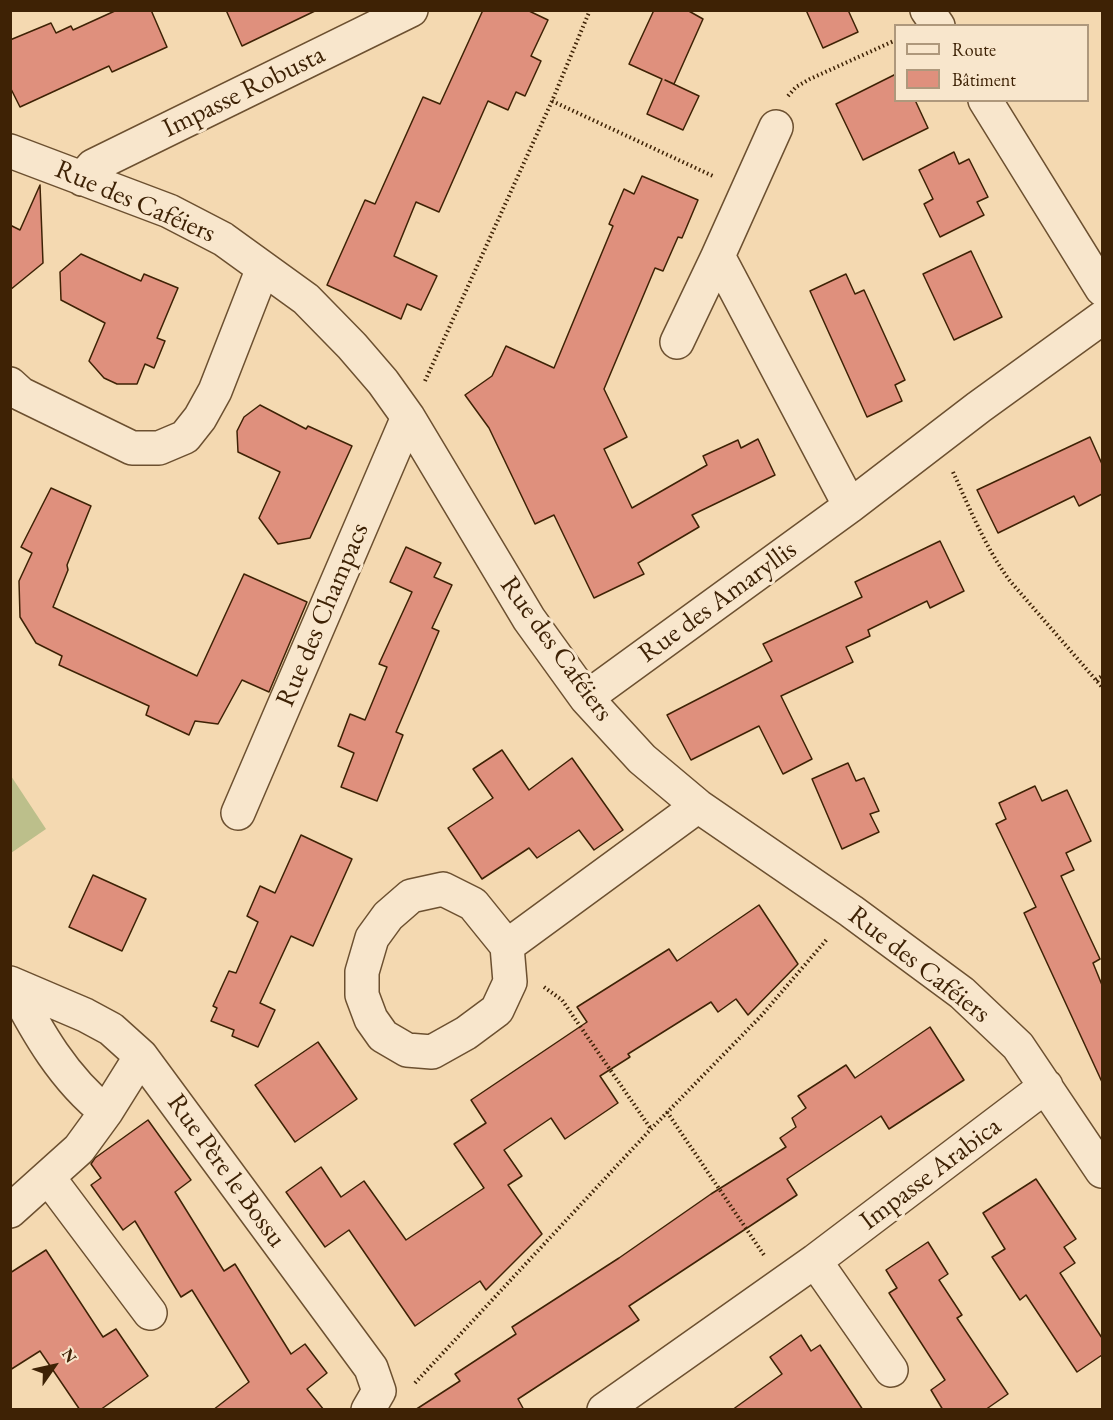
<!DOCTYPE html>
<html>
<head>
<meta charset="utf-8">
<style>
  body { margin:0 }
  #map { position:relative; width:1113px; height:1420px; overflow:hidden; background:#f4d9b1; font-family:"EB Garamond",serif }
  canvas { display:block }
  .frame { position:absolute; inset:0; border:12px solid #3e2205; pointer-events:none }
  .legend { position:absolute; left:894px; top:24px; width:195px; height:78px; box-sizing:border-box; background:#f8e6cc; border:2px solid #ae987c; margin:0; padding:8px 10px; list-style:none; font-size:18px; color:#3e2205 }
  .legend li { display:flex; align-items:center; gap:12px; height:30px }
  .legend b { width:30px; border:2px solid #ae987c }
  .north { position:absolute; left:24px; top:1336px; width:60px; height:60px; -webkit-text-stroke:4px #f8e6cc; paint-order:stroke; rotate:56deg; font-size:16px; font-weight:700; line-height:24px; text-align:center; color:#3e2205 }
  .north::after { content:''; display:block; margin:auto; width:21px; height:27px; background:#3e2205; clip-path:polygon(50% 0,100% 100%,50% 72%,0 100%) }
</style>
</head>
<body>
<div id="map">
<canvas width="1113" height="1420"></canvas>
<div class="frame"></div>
<ul class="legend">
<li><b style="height:8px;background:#f8e6cc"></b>Route</li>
<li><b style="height:16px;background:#df907d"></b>Bâtiment</li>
</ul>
<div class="north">N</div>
</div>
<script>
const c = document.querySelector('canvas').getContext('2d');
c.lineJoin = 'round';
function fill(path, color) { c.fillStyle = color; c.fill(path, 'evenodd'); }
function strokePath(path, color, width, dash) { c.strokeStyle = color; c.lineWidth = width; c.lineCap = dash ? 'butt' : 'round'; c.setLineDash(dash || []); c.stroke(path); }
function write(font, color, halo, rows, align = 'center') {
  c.font = font + ' "EB Garamond",serif'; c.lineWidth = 6; c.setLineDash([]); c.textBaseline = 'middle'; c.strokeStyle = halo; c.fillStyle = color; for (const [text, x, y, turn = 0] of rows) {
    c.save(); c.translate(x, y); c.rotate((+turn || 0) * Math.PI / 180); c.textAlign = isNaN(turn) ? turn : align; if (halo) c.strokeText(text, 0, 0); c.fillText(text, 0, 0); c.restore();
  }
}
const green = new Path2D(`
  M 11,776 L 46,829 L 11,853 L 10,853 Z`);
const building = new Path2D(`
  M 117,10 L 151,10 L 167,47 L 112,72 L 109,66 L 20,107 L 10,87 L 10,40 L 51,23 L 56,33 L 71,26 L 73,30 Z
  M 226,10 L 317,10 L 242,46 Z
  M 483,10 L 527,10 L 548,20 L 531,56 L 541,61 L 525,96 L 516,92 L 508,110 L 488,101 L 439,212 L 416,202 L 394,256 L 437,276 L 421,310 L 407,304 L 401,319 L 327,285 L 365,200 L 375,204 L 423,97 L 440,104 Z
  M 654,10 L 687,10 L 703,19 L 674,84 L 665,80 L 699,96 L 683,130 L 647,114 L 662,79 L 629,64 Z
  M 806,10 L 848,10 L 858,32 L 823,48 Z
  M 896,74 L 896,100 L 915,100 L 928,128 L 863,160 L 836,104 Z
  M 954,152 L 959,164 L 969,159 L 988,197 L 977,202 L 984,215 L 940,237 L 924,204 L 933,199 L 919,170 Z
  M 642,176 L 698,200 L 682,238 L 678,237 L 663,271 L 655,268 L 604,389 L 627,437 L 604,449 L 632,508 L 707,465 L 703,456 L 738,440 L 741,448 L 758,439 L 775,475 L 692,515 L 699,527 L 638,563 L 644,574 L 594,598 L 554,515 L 535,524 L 489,428 L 465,395 L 492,376 L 506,346 L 554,368 L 613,226 L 609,224 L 624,189 L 634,194 Z
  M 40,185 L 43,263 L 10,290 L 10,225 L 20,230 Z
  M 971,251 L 1002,317 L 954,340 L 923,274 Z
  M 81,254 L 141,281 L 144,274 L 178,288 L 157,338 L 165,341 L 154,368 L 145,364 L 137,384 L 117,384 L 104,378 L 89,361 L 105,323 L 61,300 L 60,272 Z
  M 846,274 L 855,294 L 864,290 L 905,380 L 895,385 L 902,401 L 867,417 L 810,291 Z
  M 260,405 L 306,429 L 308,426 L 352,446 L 310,538 L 278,544 L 259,518 L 280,472 L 238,452 L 237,431 L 244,417 Z
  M 1090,437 L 1102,464 L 1102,494 L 1079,506 L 1074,496 L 998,533 L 977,490 Z
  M 51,488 L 91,506 L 67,565 L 68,570 L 53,607 L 197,676 L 244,574 L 307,602 L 269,692 L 242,680 L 218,724 L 195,721 L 189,735 L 146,715 L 149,706 L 59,665 L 62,656 L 36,643 L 20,617 L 19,581 L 32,553 L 21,547 Z
  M 940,541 L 964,591 L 930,608 L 927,601 L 868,630 L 870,636 L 846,647 L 853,662 L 781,696 L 812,759 L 783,774 L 759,726 L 691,760 L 667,715 L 772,661 L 763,644 L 862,597 L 855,582 Z
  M 406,547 L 441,563 L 434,577 L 452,585 L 432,628 L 439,631 L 396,732 L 403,735 L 377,801 L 341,787 L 354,753 L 338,746 L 350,714 L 365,720 L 387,667 L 379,664 L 412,592 L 390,582 Z
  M 502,750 L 529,790 L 572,758 L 623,830 L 594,850 L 579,830 L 537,858 L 529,848 L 482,879 L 448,828 L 493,798 L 473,769 Z
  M 848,763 L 856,781 L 864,778 L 879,811 L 870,814 L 879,832 L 842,849 L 812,779 Z
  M 1035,786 L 1042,801 L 1067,790 L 1091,841 L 1066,853 L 1074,870 L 1061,876 L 1100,959 L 1093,963 L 1102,985 L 1102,1082 L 1024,913 L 1036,907 L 996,824 L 1006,819 L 999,803 Z
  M 301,835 L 352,859 L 313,946 L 291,936 L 260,1003 L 275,1010 L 258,1047 L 232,1036 L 234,1030 L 211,1021 L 217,1008 L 213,1006 L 229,971 L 236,973 L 258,922 L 247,916 L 260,886 L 275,893 Z
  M 93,875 L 146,899 L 122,951 L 69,927 Z
  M 759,905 L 798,964 L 748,1015 L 736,999 L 718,1012 L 711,1002 L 628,1054 L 630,1057 L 600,1076 L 618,1103 L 565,1139 L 551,1118 L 504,1150 L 522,1176 L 508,1185 L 542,1234 L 486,1290 L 480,1281 L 415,1326 L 349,1230 L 325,1247 L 286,1192 L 321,1167 L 341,1197 L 364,1181 L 406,1240 L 484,1188 L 454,1144 L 486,1123 L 471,1100 L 587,1022 L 577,1007 L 669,949 L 677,961 Z
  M 930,1027 L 964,1080 L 889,1129 L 881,1116 L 787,1179 L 797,1195 L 629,1306 L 639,1320 L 518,1399 L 524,1410 L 415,1410 L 460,1381 L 455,1374 L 516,1334 L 512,1327 L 619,1258 L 711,1194 L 786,1147 L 780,1138 L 796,1127 L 792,1118 L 806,1108 L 798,1096 L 846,1065 L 855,1078 Z
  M 318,1042 L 357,1099 L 295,1142 L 255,1085 Z
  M 148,1120 L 191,1180 L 175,1192 L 224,1271 L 235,1264 L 291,1354 L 305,1344 L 327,1373 L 307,1389 L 324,1410 L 213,1410 L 249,1382 L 192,1290 L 181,1297 L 135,1221 L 123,1230 L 91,1185 L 101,1178 L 91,1164 L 95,1158 Z
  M 1036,1179 L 1076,1239 L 1064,1247 L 1075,1263 L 1060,1273 L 1102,1338 L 1102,1355 L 1077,1372 L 1026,1295 L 1020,1300 L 992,1257 L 1005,1249 L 983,1213 Z
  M 928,1242 L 948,1274 L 939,1280 L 962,1315 L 957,1318 L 1008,1394 L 985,1410 L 943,1410 L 931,1390 L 945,1380 L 889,1293 L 897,1288 L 886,1270 Z
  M 46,1250 L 103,1337 L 116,1329 L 148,1376 L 100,1410 L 80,1410 L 40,1351 L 10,1370 L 10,1273 Z
  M 801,1335 L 811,1351 L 820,1345 L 863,1410 L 732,1410 L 782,1374 L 770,1357 Z`);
const path = new Path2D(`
  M 788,96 L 796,87 L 810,79 L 896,40
  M 552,101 L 715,177
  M 425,381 L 552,101 L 590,10
  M 953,472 C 970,509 985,547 1010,581 L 1102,687
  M 1096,680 L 1102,676
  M 544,987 L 562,1000 L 651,1129
  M 667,1112 L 764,1255
  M 415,1383 L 651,1129 L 761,1016 L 828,938`);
const minor = new Path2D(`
  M 927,10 L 938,26
  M 985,100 L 1102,289
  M 776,127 L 718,256 L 850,506
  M 10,151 L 169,211 L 223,239 L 306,299 L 352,346 L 383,382 L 408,417 L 529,619 L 586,698 L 642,759 L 698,806 L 851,911 L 962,993 L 1018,1046 L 1102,1171
  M 82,179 L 93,166 L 411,10
  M 677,342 L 718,256
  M 10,384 L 21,394 L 132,448 L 159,448 L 185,437 L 200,418 L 215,391 L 263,268
  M 586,698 L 850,506 L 979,407 L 1102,318
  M 238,813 L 408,417
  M 507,946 L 473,904 L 443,889 L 411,896 L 388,916 L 372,938 L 362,972 L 362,995 L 371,1019 L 383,1036 L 407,1050 L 432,1052 L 466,1033 L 497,1010 L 510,982 L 507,946 L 698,806
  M 10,983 L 85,1015 L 111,1029 L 141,1056 L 371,1368 L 379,1391 L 368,1410
  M 13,985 C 37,1032 64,1079 106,1112
  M 48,1177 L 150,1313
  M 10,1211 L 79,1149 L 106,1112 L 141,1056
  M 815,1261 L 891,1370
  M 604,1410 L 815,1261 L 1046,1086`);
const streetNames = [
  ["Impasse Robusta",244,92,-26],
  ["Rue des Caféiers",135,202,23],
  ["Rue des Amaryllis",718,602,-36],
  ["Rue des Champacs",323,615,-67],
  ["Rue des Caféiers",556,649,54],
  ["Rue des Caféiers",919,965,38],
  ["Rue Père le Bossu",226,1171,54],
  ["Impasse Arabica",931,1174,-37]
];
fill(green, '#bcbf8b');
fill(building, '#df907d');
strokePath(building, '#3e2205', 1.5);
strokePath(minor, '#6c5030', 36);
strokePath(path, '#3e2205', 4, [1.5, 3]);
strokePath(minor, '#f8e6cc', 33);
write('27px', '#3e2205', '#f8e6cc', streetNames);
</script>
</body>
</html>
